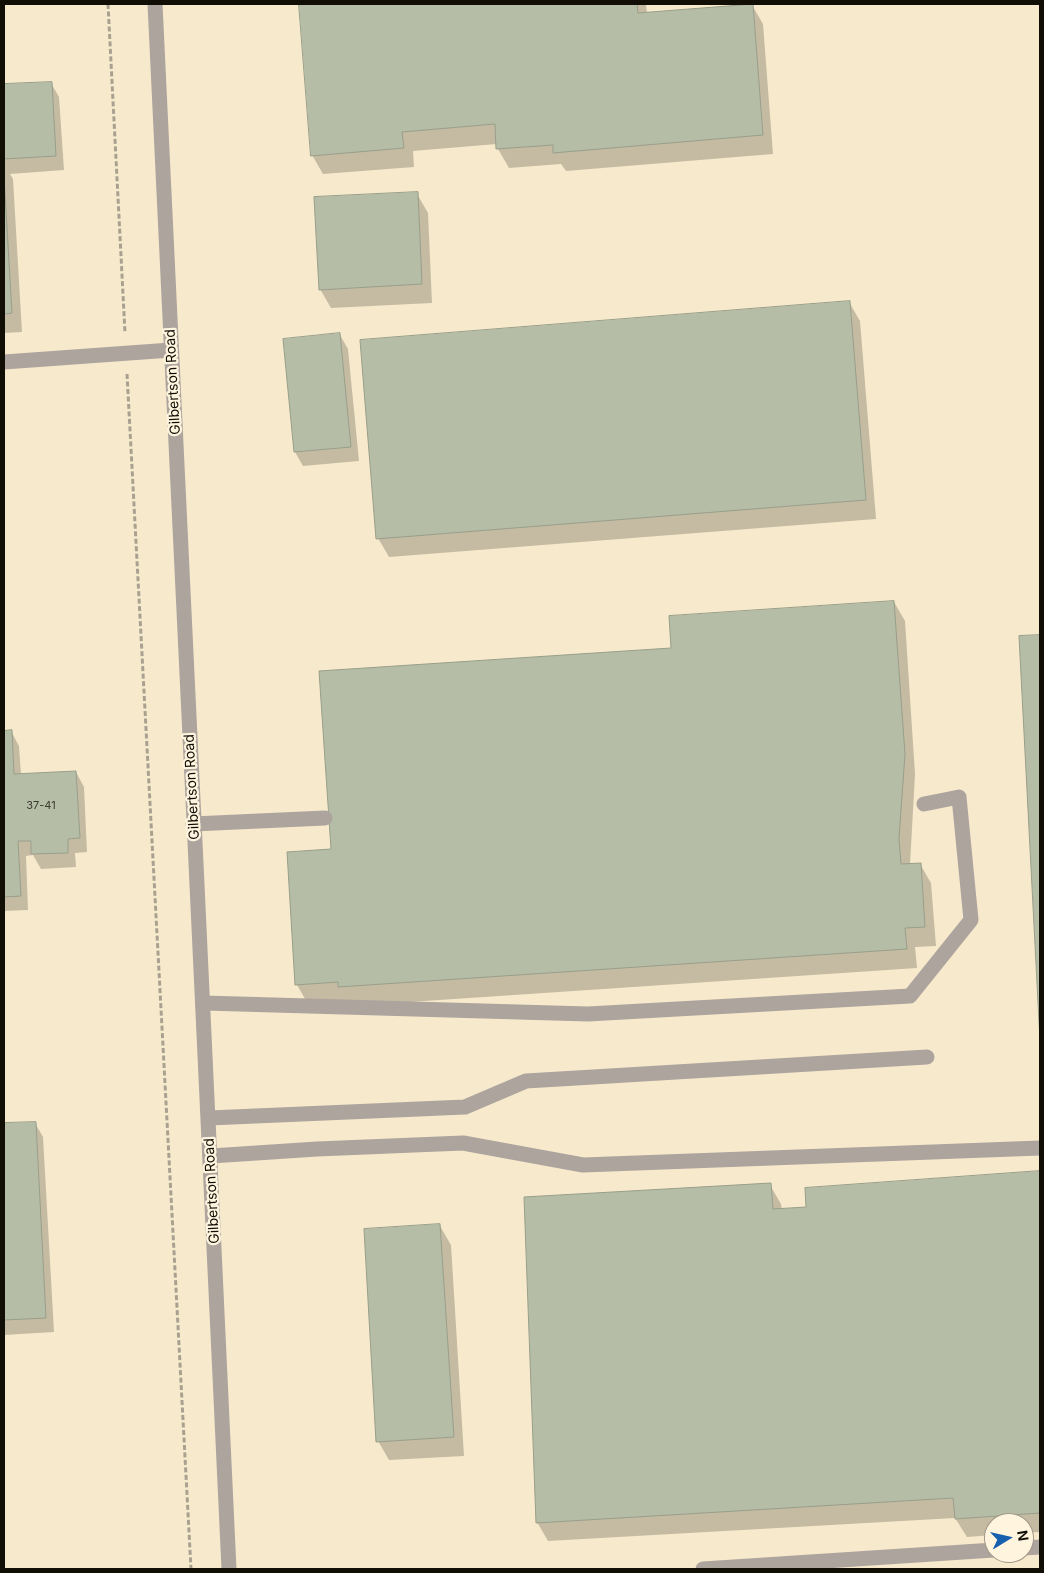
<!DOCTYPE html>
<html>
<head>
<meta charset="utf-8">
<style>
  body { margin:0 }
  #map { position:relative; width:1044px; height:1573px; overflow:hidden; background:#fff5df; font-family:Inter,sans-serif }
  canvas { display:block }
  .frame { position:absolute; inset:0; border:5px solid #110e06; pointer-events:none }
  .north { position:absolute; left:984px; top:1513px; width:50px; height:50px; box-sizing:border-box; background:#fff5df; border:1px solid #a09988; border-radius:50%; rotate:81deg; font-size:14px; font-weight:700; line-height:20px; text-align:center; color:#110e06 }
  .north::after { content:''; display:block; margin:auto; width:18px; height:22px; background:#175faf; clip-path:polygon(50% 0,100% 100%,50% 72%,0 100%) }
</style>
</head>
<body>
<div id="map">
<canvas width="1044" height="1573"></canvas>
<div class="frame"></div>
<div class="north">N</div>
</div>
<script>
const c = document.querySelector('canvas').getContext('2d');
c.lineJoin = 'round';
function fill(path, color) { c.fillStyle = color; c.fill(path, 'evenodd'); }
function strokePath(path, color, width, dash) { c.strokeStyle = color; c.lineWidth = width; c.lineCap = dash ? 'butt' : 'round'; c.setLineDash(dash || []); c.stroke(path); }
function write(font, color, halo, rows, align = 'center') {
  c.font = font + ' Inter,sans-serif'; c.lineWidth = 4.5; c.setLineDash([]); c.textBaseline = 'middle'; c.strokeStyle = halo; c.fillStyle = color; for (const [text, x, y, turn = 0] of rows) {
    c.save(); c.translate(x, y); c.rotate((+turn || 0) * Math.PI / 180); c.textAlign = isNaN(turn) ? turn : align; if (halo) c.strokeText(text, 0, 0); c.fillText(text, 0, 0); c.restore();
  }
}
const built = new Path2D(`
  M 4,4 L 1040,4 L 1040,1569 L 4,1569 ZM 994,1523 L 1024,1523 L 1024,1553 L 994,1553 Z`);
const shadow = new Path2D(`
  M 300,4 L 646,4 L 647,13 L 752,5 L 763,24 L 773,154 L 566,171 L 561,164 L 509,168 L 498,149 L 497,144 L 413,151 L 414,167 L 323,174 L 312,155 Z
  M 51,83 L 59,97 L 64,170 L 10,174 L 13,179 L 22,332 L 4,333 L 4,85 Z
  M 417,194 L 428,213 L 432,303 L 331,308 L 320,289 Z
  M 849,302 L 860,321 L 876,519 L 389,557 L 378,538 Z
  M 340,335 L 348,349 L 359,461 L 303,466 L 295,452 Z
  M 894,602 L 905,621 L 915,774 L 910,865 L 920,864 L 931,883 L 936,946 L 915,947 L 917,968 L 350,1006 L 308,1004 L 297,985 L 332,850 L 672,649 Z
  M 1040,636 L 1040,1018 L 1020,637 Z
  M 11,731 L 19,746 L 21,775 L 76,772 L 84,787 L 87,852 L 75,853 L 76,867 L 41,869 L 33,855 L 26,856 L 28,910 L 4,911 L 4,732 Z
  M 35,1123 L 43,1137 L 54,1332 L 4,1335 L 4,1124 Z
  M 1040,1173 L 1040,1532 L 1024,1533 L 1024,1523 L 994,1523 L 994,1535 L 967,1537 L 955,1518 L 548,1541 L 537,1522 L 770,1185 L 781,1204 L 782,1210 L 808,1208 L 807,1189 Z
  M 440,1226 L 451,1245 L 464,1456 L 389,1460 L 378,1441 Z`);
const building = new Path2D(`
  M 299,4 L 637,4 L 638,13 L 753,4 L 763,135 L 553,153 L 553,145 L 496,149 L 495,124 L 402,132 L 404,148 L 311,156 Z
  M 52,82 L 56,156 L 4,159 L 4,84 Z
  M 4,176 L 12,313 L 4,314 Z
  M 418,192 L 422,284 L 319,290 L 314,197 Z
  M 850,301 L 866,500 L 376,539 L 360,340 Z
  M 340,333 L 351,447 L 294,452 L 283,339 Z
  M 894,601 L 905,754 L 899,838 L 901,864 L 921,863 L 925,927 L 905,928 L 907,949 L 338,987 L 338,982 L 295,985 L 287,852 L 331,849 L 319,671 L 671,648 L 669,616 Z
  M 1040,635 L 1040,1041 L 1019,636 Z
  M 12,730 L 14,774 L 76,771 L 80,838 L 68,839 L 68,853 L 31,854 L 31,841 L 18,841 L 21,896 L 4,897 L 4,731 Z
  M 36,1122 L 46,1318 L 4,1320 L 4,1123 Z
  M 1040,1171 L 1040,1513 L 955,1519 L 953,1498 L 536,1523 L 524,1197 L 771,1183 L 773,1209 L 806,1207 L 805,1188 Z
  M 440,1224 L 454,1437 L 376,1442 L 364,1229 Z`);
const path = new Path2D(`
  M 108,4 L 125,333
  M 127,374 L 191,1569`);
const minor = new Path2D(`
  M 155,4 C 179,526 206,1047 229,1569
  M 4,362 L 171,350
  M 193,824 L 325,818
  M 204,1003 L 588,1014 L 910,996 L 971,920 L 959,797 L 924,804
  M 209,1118 L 465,1107 L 526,1081 L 927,1057
  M 211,1156 L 317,1149 L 463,1143 L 583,1165 L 1040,1148
  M 1024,1548 L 1040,1547
  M 703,1569 L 994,1550`);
const numberNames = [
  ["37-41",41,806]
];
const streetNames = [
  ["Gilbertson Road",173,382,-93],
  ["Gilbertson Road",192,787,-93],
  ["Gilbertson Road",212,1191,-93]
];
fill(built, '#f7eacc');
fill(shadow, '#0003');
fill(building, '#b6bda7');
strokePath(building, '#999f8a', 1);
strokePath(path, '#a9a190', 3, [5, 2.5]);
strokePath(minor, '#aea49e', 15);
write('11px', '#3a3a2e', null, numberNames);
write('14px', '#110e06', '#fff5df', streetNames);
</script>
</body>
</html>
